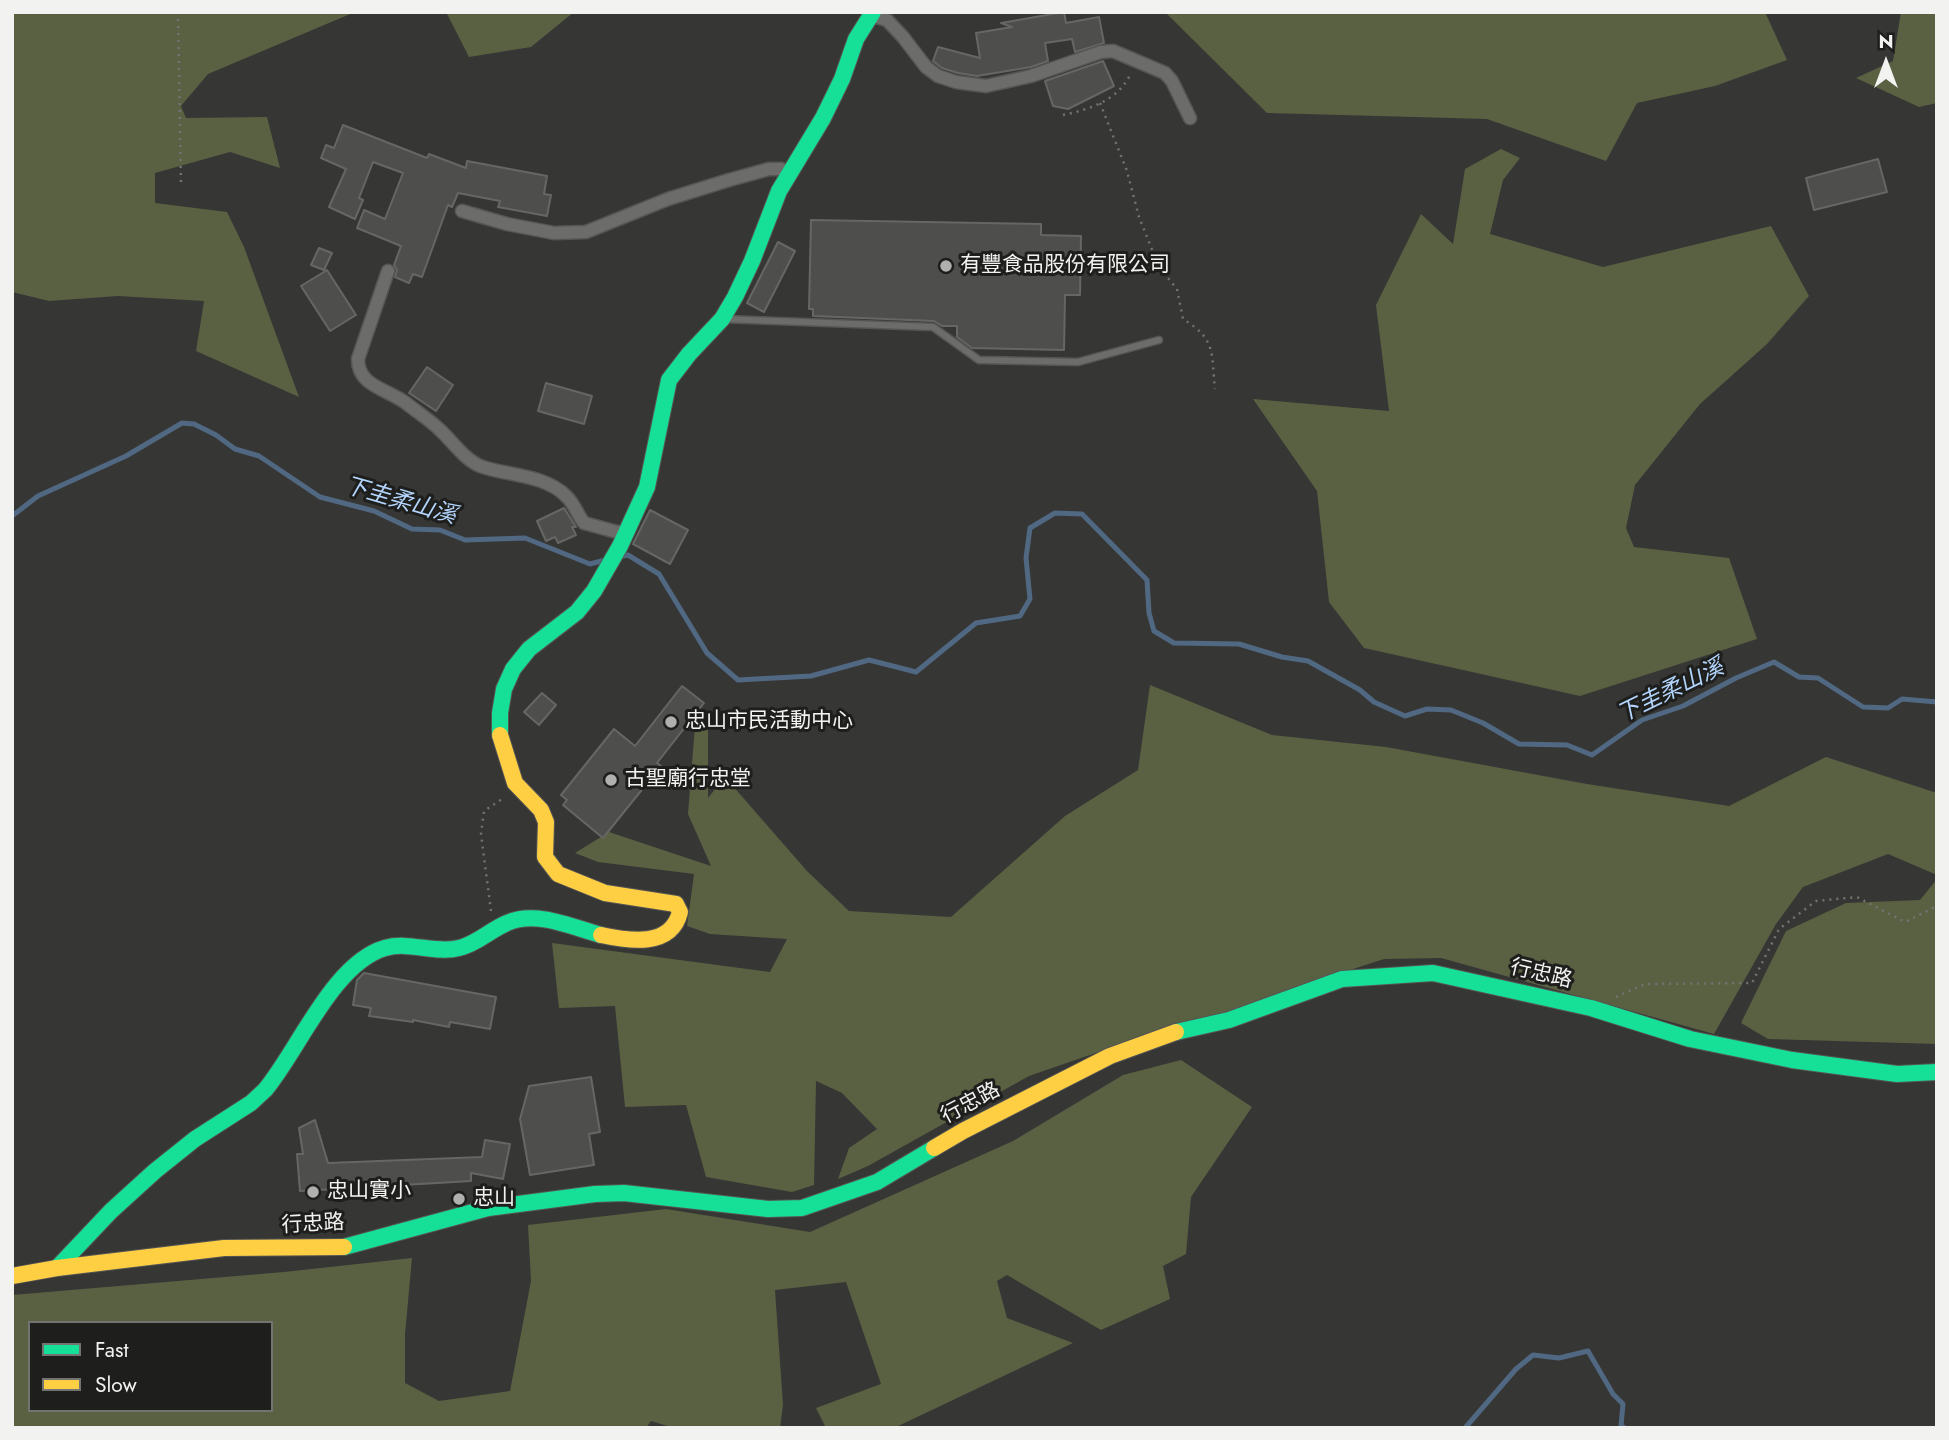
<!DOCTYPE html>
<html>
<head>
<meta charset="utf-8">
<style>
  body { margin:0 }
  #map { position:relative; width:1949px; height:1440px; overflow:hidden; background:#363635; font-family:Jost,sans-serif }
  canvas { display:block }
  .frame { position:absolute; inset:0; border:14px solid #f2f2f0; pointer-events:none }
  .legend { position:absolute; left:28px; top:1321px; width:245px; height:91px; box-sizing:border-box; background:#1e1f1d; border:2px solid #737371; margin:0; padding:9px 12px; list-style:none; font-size:21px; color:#f2f2f0 }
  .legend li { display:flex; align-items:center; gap:14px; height:35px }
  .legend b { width:35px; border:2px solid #737371 }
  .north { position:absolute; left:1851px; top:28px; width:70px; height:70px; -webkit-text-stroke:5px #1e1f1d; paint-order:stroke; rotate:0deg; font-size:19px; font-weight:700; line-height:28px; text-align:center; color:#f2f2f0 }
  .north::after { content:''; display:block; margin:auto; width:24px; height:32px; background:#f2f2f0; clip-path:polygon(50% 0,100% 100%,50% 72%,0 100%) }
</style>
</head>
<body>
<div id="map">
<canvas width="1949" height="1440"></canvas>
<div class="frame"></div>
<ul class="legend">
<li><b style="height:9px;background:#16e098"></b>Fast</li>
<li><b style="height:9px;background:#ffcf43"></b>Slow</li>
</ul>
<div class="north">N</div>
</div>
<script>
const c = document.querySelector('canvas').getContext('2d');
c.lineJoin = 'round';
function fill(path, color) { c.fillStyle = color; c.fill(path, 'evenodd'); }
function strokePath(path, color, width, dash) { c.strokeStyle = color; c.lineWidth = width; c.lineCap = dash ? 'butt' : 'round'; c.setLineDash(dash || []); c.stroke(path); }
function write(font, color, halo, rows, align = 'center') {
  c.font = font + ' Jost,"Noto Sans TC",sans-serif'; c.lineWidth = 6; c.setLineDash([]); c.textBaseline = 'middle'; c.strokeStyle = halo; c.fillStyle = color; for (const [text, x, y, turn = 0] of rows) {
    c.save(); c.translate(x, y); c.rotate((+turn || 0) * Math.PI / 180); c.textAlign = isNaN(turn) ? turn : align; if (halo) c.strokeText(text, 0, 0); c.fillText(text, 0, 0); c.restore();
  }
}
const forest = new Path2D(`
  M 12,12 L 355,12 L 208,74 L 181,106 L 186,118 L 267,117 L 280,168 L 230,152 L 155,173 L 155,203 L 227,212 L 244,247 L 299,397 L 196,351 L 204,301 L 118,296 L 49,301 L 12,292 Z
  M 446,12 L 574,12 L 531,47 L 469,57 Z
  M 1165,12 L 1765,12 L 1787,60 L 1715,86 L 1637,103 L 1606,161 L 1487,119 L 1267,113 Z
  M 1901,12 L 1937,12 L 1937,103 L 1919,107 L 1856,78 L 1893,61 Z
  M 1501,149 L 1520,158 L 1503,180 L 1490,234 L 1603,267 L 1771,226 L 1809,296 L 1767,344 L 1700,404 L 1635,485 L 1626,528 L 1634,547 L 1729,558 L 1757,639 L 1580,696 L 1364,648 L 1329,602 L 1317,491 L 1253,399 L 1389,411 L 1376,305 L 1421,214 L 1453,244 L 1465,169 Z
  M 1150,685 L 1272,735 L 1386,747 L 1587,784 L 1729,806 L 1826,757 L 1937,793 L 1937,875 L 1888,854 L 1803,887 L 1776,924 L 1714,1034 L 1441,958 L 1384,959 L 1344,972 L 1247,1018 L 1142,1037 L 1029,1076 L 868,1166 L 838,1179 L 849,1148 L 877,1129 L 842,1093 L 816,1081 L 814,1185 L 792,1192 L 706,1177 L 686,1105 L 625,1107 L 615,1006 L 559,1008 L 552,943 L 770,972 L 787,939 L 710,934 L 687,926 L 694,874 L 598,862 L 575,853 L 609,832 L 711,866 L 688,814 L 695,726 L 708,730 L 708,798 L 725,777 L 807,871 L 849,911 L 951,917 L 1065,816 L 1138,770 Z
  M 1937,879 L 1937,1044 L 1768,1039 L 1741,1023 L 1786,931 L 1846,903 L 1920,900 Z
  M 1181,1060 L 1252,1107 L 1191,1197 L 1186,1254 L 1163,1266 L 1170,1299 L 1101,1330 L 1007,1275 L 997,1281 L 1007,1318 L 1073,1343 L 894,1428 L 826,1428 L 816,1408 L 881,1384 L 846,1282 L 775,1290 L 783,1405 L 780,1428 L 674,1428 L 651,1421 L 646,1428 L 12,1428 L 12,1295 L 284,1272 L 412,1258 L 405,1334 L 405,1383 L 439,1401 L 510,1391 L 531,1281 L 528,1225 L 666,1209 L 810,1232 L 1013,1141 L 1123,1075 ZM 30,1323 L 271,1323 L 271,1410 L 30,1410 Z`);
const stream = new Path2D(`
  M 12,516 L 38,496 L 126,456 L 182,423 L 194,424 L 216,435 L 235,449 L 259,456 L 320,497 L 374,511 L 412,529 L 440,530 L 465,540 L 525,538 L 590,564 L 605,560
  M 618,557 L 628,555 L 659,574 L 707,653 L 738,680 L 811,676 L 869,660 L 916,672 L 976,623 L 1020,616 L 1030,599 L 1026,558 L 1030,528 L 1055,513 L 1082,514 L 1147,580 L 1149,613 L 1154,631 L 1174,643 L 1239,644 L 1282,657 L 1308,661 L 1360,690 L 1374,702 L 1405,716 L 1427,709 L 1451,710 L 1483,723 L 1519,744 L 1567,745 L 1592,755 L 1642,720 L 1683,706 L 1736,678 L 1774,662 L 1799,677 L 1818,678 L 1863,707 L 1888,708 L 1902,699 L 1937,702
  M 1465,1428 L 1516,1369 L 1533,1355 L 1559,1358 L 1588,1351 L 1613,1394 L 1623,1404 L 1621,1426 L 1625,1428`);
const building = new Path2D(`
  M 1064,12 L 1066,23 L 1099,17 L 1104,43 L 1075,52 L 1072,39 L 1045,43 L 1048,61 L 1031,67 L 977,76 L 958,73 L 942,68 L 933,61 L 938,47 L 980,58 L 976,33 L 1012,27 L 1001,23 Z
  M 1103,61 L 1114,86 L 1068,109 L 1053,106 L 1045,81 Z
  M 343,125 L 427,158 L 429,154 L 466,168 L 467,161 L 547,176 L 544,194 L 551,195 L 547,216 L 498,207 L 500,201 L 458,193 L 452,207 L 448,205 L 422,277 L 413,274 L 409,283 L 395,277 L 397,270 L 394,265 L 401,246 L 357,228 L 364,210 L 385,219 L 403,173 L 373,162 L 359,198 L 363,200 L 355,219 L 329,207 L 346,169 L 321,158 L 326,145 L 334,148 Z
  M 1878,159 L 1887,192 L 1814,210 L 1806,178 Z
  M 811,220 L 1041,224 L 1041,235 L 1081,236 L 1080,295 L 1065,295 L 1064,350 L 972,348 L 957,337 L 957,326 L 942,326 L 934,321 L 813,316 L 813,309 L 809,309 Z
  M 778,242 L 795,251 L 764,312 L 747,303 Z
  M 319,248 L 332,253 L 324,270 L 311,265 Z
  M 327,270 L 356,315 L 330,331 L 301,286 Z
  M 427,367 L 453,385 L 436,411 L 409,393 Z
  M 546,383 L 592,396 L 584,424 L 538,411 Z
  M 564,508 L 576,527 L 572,527 L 576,535 L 558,543 L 555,537 L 546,541 L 537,521 Z
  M 650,510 L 688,530 L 670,564 L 633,544 Z
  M 682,686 L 704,703 L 657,763 L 661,766 L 603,838 L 563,805 L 567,800 L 561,795 L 614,729 L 635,746 Z
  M 542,693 L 556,705 L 539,725 L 524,712 Z
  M 364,973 L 496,997 L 490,1029 L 450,1022 L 449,1027 L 413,1020 L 413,1022 L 369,1016 L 371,1008 L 353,1005 L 357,980 Z
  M 591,1077 L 600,1132 L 589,1134 L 594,1165 L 530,1175 L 520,1119 L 529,1086 Z
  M 315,1120 L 328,1163 L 482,1157 L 485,1140 L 510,1144 L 503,1179 L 471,1173 L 471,1181 L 300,1191 L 297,1154 L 303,1154 L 299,1128 Z`);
const path = new Path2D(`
  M 178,12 L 181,185
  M 1100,103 L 1127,171 L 1139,217 L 1159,267 L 1177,289 L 1183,319 C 1217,340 1211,353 1215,389
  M 1063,115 C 1090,109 1117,101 1130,75
  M 491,911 L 481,834 L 484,811 L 505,797
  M 1616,997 L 1645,984 L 1752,983 L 1779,929 L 1816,901 L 1857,897 L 1905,922 L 1937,906`);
const lane = new Path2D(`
  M 724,319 L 933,327 L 979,360 L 1078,362 L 1159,340`);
const street = new Path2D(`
  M 870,15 L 887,20 L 903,37 L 926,67 L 938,76 L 956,82 L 986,86 L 1031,76 L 1101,52 L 1113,51 L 1165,73 L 1172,81 L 1190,118
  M 462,211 L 507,224 L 554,233 L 586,232 L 668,199 L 729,180 L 769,169 L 781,169 L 790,174
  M 388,271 L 358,359 C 358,386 385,388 406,403 C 417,412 430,420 440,430 C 452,441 464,459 480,466 C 507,476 544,474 566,496 C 574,503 577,514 584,523 L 617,532 L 627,532`);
const fast = new Path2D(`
  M 500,735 L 500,713 L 504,689 L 513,669 L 529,649 L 577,612 L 594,591 L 620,546 L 647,487 L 669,380 L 689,354 L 722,319 L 735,297 L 752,261 L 779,191 L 823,118 L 842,79 L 856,39 L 873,12
  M 1176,1032 L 1229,1020 L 1342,979 L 1433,973 L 1591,1008 L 1690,1039 L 1792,1060 L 1897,1074 L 1937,1072
  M 344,1247 L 488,1208 L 595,1194 L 624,1193 L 768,1209 L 802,1208 L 877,1182 L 934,1148
  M 57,1268 L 111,1211 L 155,1171 L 195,1139 L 251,1103 L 265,1090 C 298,1051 333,963 385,948 C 409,941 435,954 459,948 C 477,944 490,930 507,923 C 536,910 572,927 601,935`);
const slow = new Path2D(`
  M 500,735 L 515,783 L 541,810 L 546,822 L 545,857 L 558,874 L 605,893 L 676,904 L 680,912 C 671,948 629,941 601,935
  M 934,1148 L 963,1131 L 1110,1056 L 1176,1032
  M 12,1276 L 57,1268 L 224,1248 L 344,1247`);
const markers = [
  [946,266,7,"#b0b0af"],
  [671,722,7,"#b0b0af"],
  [611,780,7,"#b0b0af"],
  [313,1192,7,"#b0b0af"],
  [459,1199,7,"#b0b0af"]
];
const poiNames = [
  ["有豐食品股份有限公司",960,266],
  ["忠山市民活動中心",685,722],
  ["古聖廟行忠堂",625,780],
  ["忠山實小",327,1192],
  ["忠山",473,1199]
];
const streetNames = [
  ["行忠路",1541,975,13],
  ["行忠路",971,1104,-28],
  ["行忠路",313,1225,-3]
];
const waterNames = [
  ["下圭柔山溪",400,502,16],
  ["下圭柔山溪",1671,692,-26]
];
fill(forest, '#596142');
strokePath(stream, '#516882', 5);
fill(building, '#4e4f4d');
strokePath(building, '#666665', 2);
strokePath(lane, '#555554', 9);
strokePath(street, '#555554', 15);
strokePath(fast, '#555554', 18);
strokePath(slow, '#555554', 18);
strokePath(path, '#737472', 2.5, [2, 5]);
strokePath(lane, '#6c6d6b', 6);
strokePath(street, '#6c6d6b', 12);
strokePath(fast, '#16e098', 16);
strokePath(slow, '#ffcf43', 16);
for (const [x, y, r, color] of markers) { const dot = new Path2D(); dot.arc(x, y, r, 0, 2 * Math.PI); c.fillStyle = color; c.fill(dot); strokePath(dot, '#1e1f1d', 2.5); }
write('21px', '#f2f2f0', '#1e1f1d', poiNames, 'left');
write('21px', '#f2f2f0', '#1e1f1d', streetNames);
write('italic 23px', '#b3d5fd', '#1e1f1d', waterNames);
</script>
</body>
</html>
